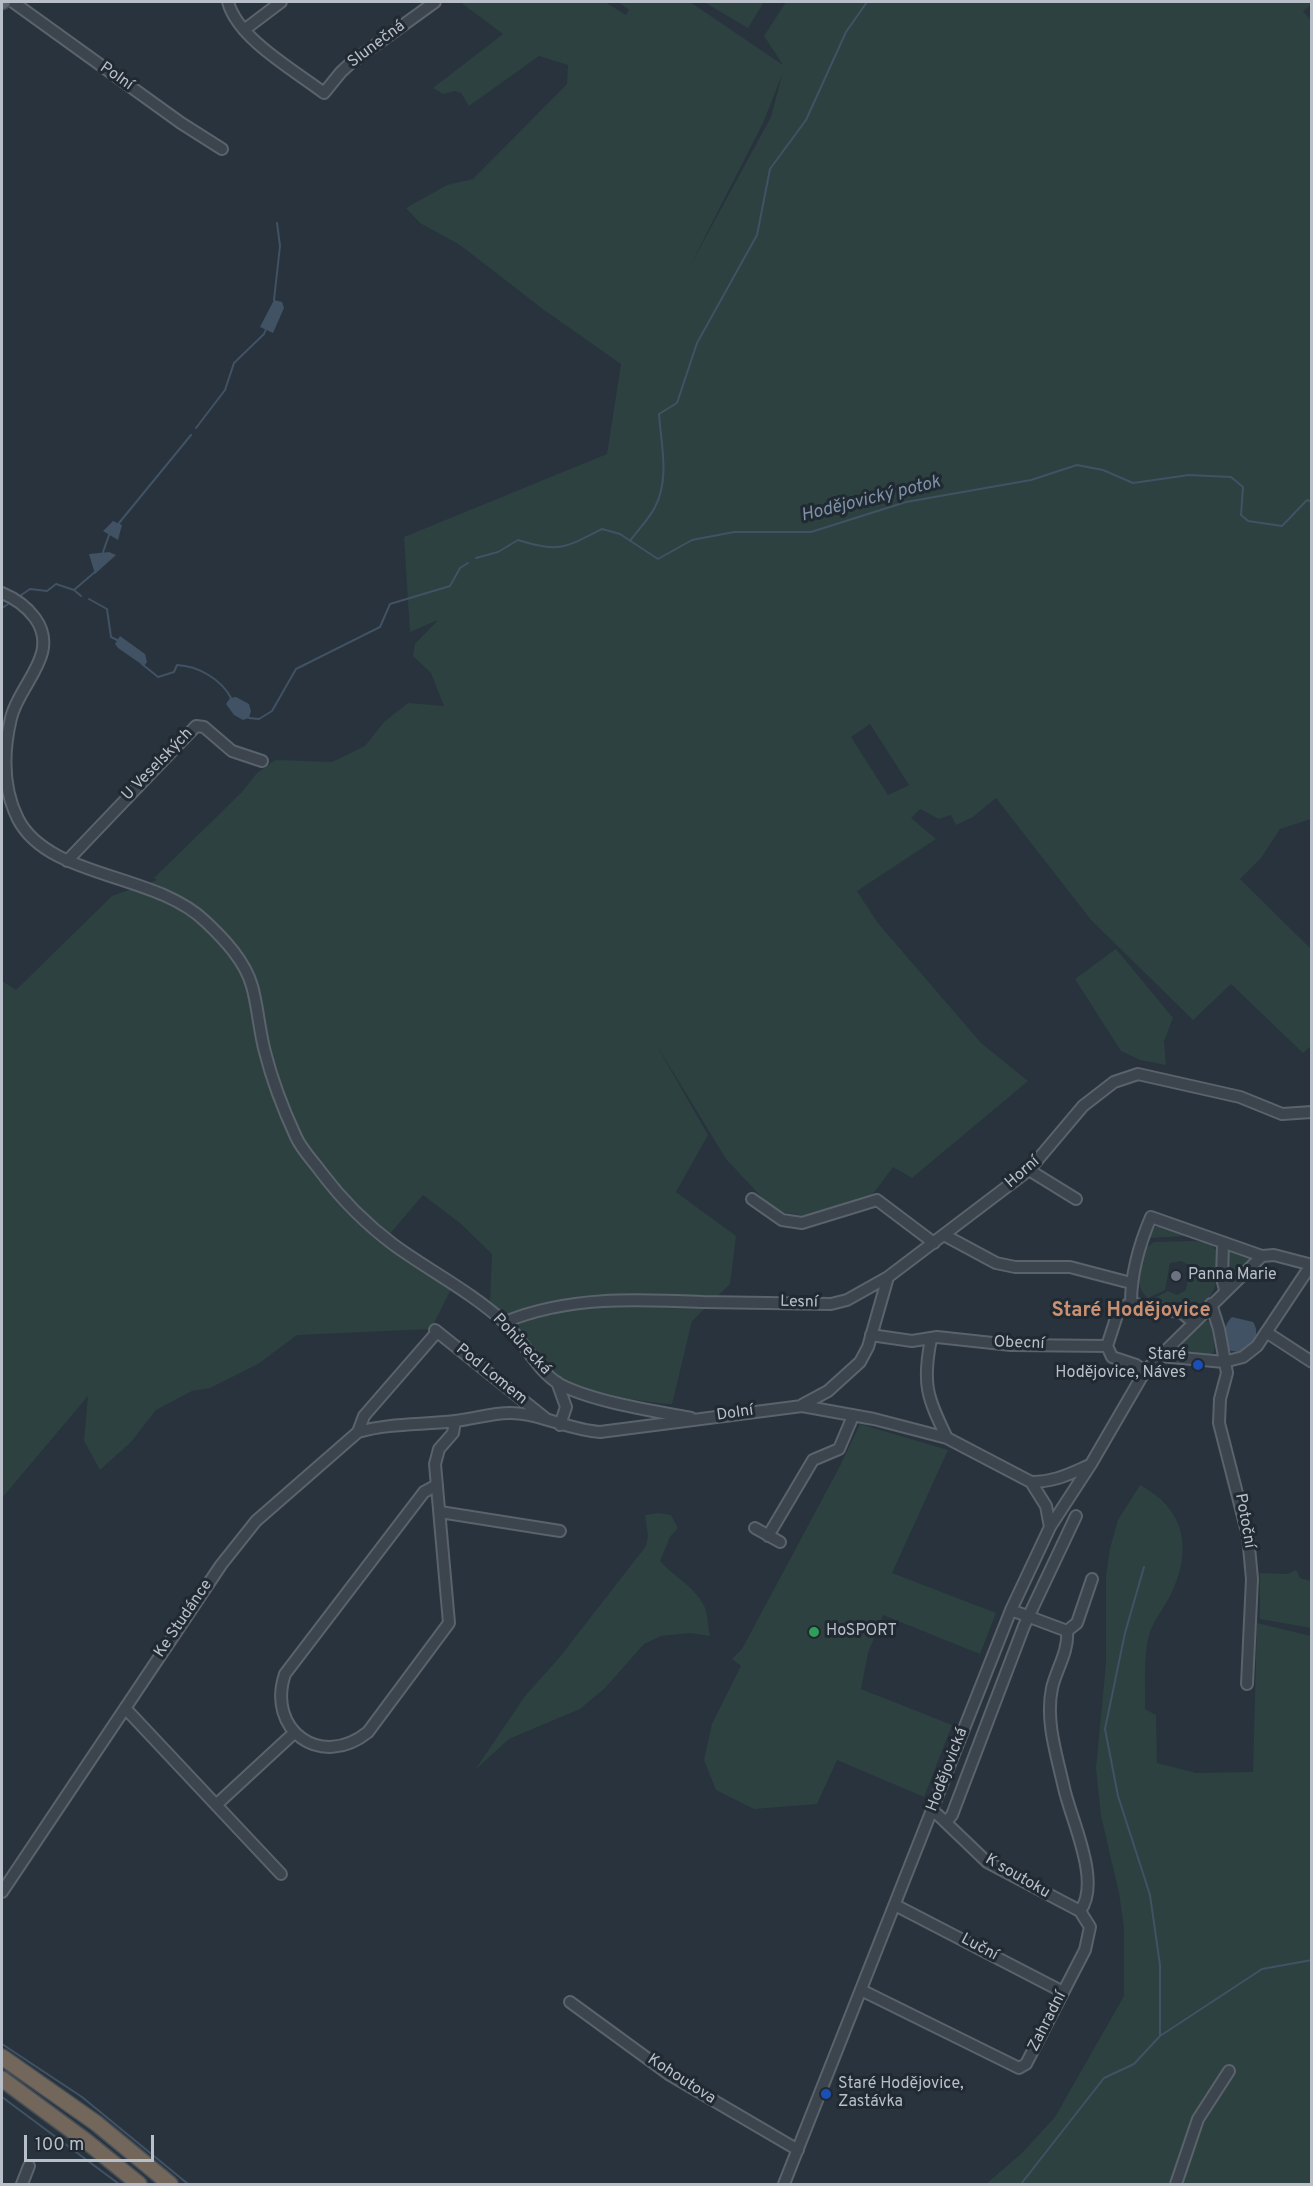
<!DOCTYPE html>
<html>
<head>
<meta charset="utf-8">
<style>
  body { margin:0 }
  #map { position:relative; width:1313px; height:2186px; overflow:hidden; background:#28333d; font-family:Overpass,sans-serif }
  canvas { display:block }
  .frame { position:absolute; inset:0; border:3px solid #b8bfc8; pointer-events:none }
  .scale { position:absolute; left:24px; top:2135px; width:130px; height:27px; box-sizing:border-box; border:3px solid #b8bfc8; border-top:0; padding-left:8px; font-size:18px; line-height:21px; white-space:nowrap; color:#b8bfc8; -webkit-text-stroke:4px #212932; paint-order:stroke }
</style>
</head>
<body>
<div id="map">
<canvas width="1313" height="2186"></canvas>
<div class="frame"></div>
<div class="scale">100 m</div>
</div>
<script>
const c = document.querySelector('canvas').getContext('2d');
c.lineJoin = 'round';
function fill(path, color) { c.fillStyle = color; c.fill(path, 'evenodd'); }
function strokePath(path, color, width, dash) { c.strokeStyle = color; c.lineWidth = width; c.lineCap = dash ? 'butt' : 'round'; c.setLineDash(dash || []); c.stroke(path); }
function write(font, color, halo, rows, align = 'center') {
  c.font = font + ' Overpass,sans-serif'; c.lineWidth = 6; c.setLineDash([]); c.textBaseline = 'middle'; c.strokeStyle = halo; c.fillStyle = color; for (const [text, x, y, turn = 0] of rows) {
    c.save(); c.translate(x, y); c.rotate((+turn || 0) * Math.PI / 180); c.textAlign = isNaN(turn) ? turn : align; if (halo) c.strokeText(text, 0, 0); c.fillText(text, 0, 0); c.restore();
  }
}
const green = new Path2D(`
  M 460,2 L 605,2 L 626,15 L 629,10 L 618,2 L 690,2 L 783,65 L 764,36 L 786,2 L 1311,2 L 1311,5 L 1303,11 L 1312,22 L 1311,819 L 1280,829 L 1261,858 L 1240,879 L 1311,949 L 1311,1046 L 1303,1053 L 1231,984 L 1193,1020 L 1091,920 L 996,798 L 973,817 L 956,825 L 951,815 L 939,819 L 920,809 L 911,818 L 936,839 L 857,891 L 877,922 L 981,1043 L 1028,1081 L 912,1178 L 893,1167 L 872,1195 L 851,1206 L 807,1216 L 782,1212 L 771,1207 L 726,1159 L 656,1044 L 708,1135 L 676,1192 L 736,1236 L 730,1284 L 692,1321 L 672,1404 C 641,1403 572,1390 549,1369 C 527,1349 509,1325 490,1303 L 492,1254 L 460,1223 L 423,1195 L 382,1243 L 451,1289 L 431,1329 L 297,1335 L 258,1364 L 210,1388 L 192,1391 L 156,1410 L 131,1442 L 100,1470 L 84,1441 L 88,1396 L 2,1498 L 2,981 L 16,990 L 112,896 L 157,880 L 154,878 L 242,792 L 257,773 L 275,760 L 332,762 L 365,746 L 384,722 L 408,703 L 444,706 L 431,673 L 413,656 L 415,644 L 438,620 L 410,632 L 404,537 L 607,454 L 621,364 L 544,310 L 460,245 L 420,223 L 406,208 L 447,185 L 473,179 L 567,84 L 568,65 L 539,56 L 469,106 L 461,93 L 455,91 L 443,94 L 433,88 L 503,34 ZM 782,75 L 771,117 L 690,266 L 763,123 ZM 870,724 L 909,785 L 888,795 L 851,737 Z
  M 704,2 L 764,2 L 748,28 Z
  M 1116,949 L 1173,1018 L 1164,1041 L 1166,1065 L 1140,1060 L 1121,1051 L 1075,979 Z
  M 1157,1226 L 1166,1227 L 1187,1236 L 1147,1238 L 1150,1230 Z
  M 1196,1241 L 1211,1244 L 1219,1255 C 1217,1312 1200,1312 1151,1300 L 1168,1291 L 1177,1295 L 1186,1290 L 1190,1266 L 1181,1261 L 1170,1263 L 1165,1290 L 1148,1298 C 1134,1287 1137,1266 1143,1250 L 1154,1242 Z
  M 1229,1251 L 1253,1256 L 1254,1259 L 1228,1279 Z
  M 1204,1321 L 1211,1322 L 1215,1327 L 1214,1352 L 1207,1356 L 1184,1353 L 1181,1349 L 1182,1342 Z
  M 860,1424 L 948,1450 L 892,1573 L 996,1613 L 980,1654 L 883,1615 L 868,1653 L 861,1689 L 952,1725 L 924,1797 L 837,1760 L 817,1804 L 754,1809 L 716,1790 L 704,1760 L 712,1724 L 741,1666 L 732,1659 L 742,1649 L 840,1466 Z
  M 1140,1485 C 1185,1509 1193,1549 1171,1594 C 1165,1607 1153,1621 1149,1635 C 1143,1658 1146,1686 1145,1709 L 1156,1715 L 1157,1763 L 1196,1773 L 1253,1772 L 1257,1623 L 1311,1636 L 1311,2184 L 986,2184 L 1022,2153 L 1055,2117 L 1124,1996 L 1124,1928 L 1119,1893 L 1101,1816 L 1096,1768 L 1106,1663 L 1106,1576 L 1110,1548 L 1118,1520 Z
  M 659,1513 L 671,1515 L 678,1528 L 670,1537 L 660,1561 C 673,1576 698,1589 705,1608 C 708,1616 708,1627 710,1636 L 690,1633 L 661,1636 L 644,1644 L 605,1688 L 580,1709 L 509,1739 L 475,1770 L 525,1696 L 559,1658 L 646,1546 L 648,1536 L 645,1515 Z
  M 1296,1570 L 1300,1578 L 1311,1581 L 1311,1628 L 1260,1619 L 1260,1573 L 1288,1574 Z`);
const water = new Path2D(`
  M 274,300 L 282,302 L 284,308 L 273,333 L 260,327 Z
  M 113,521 L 122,525 L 118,540 L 103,531 Z
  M 109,552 L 116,555 L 95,574 L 89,554 Z
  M 120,636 L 145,654 L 147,662 L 144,666 L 118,648 L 115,644 Z
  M 236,697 L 249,704 L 251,711 L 249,718 L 243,720 L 234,715 L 226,704 L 230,698 Z
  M 1232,1317 L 1253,1322 C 1261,1334 1253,1346 1241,1352 L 1231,1351 C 1223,1341 1222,1326 1232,1317 Z`);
const stream = new Path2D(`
  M 274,300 L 280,246 L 277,223
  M 196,428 L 225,390 L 234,363 L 264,334 L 266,329
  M 119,523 L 191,435
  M 630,541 C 638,530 649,519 655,507 C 670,479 661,444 659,414 L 677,403 L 697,343 L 757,235 L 770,169 L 806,120 L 846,32 L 867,2
  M 102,555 L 109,535
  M 476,558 L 498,552 L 518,540 C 558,553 565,548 602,529 L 620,534 L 658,559 L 692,540 L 734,532 L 811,532 L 906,502 L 1031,480 L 1077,465 L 1103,470 L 1133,483 L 1189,475 L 1231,477 L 1243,487 L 1241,515 L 1248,521 L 1282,526 L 1307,500 L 1312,502
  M 74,590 L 96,571
  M 17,598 L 30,589 L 47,591 L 56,584 L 74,590 L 81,596
  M 89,599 L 107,609 L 111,637 L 119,641
  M 2,608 L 10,603
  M 142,664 L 158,677 L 174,672 L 177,665 C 198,666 221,679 231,698
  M 249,718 L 259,719 L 272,711 L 296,669 L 380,627 L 390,604 L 450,586 L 460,568 L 468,563
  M 1144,1567 L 1125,1633 L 1105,1729 L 1118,1796 L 1150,1895 L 1160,1965 L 1160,2036
  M 2,2044 L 82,2097 L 188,2184
  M 2,2097 L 119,2184
  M 1021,2184 L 1104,2078 L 1134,2064 L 1160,2036 L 1262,1969 L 1312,1960`);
const minor = new Path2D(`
  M 13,2 L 181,123 L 222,149
  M 228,2 C 238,39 294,70 324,93 L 341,72 L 352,62 L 435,2
  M 244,30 L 281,2
  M 2,593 C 14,598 27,607 35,618 C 61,654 19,684 11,718 C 3,752 2,787 18,819 C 49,879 155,872 206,922 C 224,939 245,961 252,986 C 258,1007 259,1030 265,1052 C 272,1080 284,1111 296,1137 C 302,1150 313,1161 321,1172 C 342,1200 366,1224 394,1245 C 430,1271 471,1292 504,1322 C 524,1340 536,1371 561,1385 C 595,1402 653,1411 691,1418
  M 67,861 L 196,726 L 204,727 L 232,751 L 262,761
  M 1029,1170 L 1076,1199
  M 752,1199 L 782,1220 L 802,1223 L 877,1200 L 934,1243
  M 944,1235 L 996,1263 L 1015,1267 L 1070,1267 L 1131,1283
  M 1223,1244 L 1222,1278 L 1225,1290
  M 1131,1303 C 1131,1272 1139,1245 1151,1217 L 1262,1256
  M 1211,1304 L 1219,1329 L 1227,1373 L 1220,1399 L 1219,1423 L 1248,1536 L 1252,1579 L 1247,1684
  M 505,1322 C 568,1296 636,1299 703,1302 C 746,1303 789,1303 831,1304 L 847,1300 L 888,1277
  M 435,1330 L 545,1418
  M 1266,1332 L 1312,1362
  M 871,1335 L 912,1341 L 937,1337 L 1011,1345 L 1107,1346
  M 931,1339 C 922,1384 927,1397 947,1438
  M 1160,1356 L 1224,1362 L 1243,1357 L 1257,1346 L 1311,1265
  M 1145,1371 L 1136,1365 L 1112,1357 L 1107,1346 L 1119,1309 L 1131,1303 L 1182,1313 L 1193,1322
  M 557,1382 L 566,1407 L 560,1425
  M 802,1405 L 828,1391 L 860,1362 L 868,1347 L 888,1277 L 1029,1170 L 1083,1106 L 1114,1082 L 1138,1074 L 1240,1097 L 1282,1114 L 1312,1112
  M 358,1432 L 364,1416 L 437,1332
  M 1031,1482 C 1055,1482 1069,1474 1090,1465
  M 437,1485 L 424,1492 L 285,1674 C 266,1730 321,1770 368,1732 L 449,1623 L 435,1464 L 439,1449 L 453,1433 L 455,1421
  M 440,1512 L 560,1531
  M 755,1528 L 780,1542
  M 768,1536 L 813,1460 L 839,1449 L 853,1416
  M 1011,1610 L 1067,1631
  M 125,1708 L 281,1874
  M 216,1805 L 294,1733
  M 946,1822 L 952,1815 L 1024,1626 L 1076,1516
  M 2,1892 L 221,1565 L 256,1521 L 358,1432 C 390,1423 422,1425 455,1421 C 473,1419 492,1413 510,1413 C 540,1413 568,1430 600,1432 L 802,1406 L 874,1419 L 947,1438 L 1031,1482 L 1046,1506 L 1050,1527
  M 895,1905 L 1063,1992
  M 1080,1911 C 1102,1882 1071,1820 1064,1788 C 1057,1756 1045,1721 1052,1688 C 1056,1670 1069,1651 1067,1631 L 1077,1623 L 1092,1579
  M 861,1990 L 1019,2068 L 1026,2064 L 1085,1950 L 1090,1927 L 1080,1911 L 987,1862 L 938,1815 L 931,1812
  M 570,2002 L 670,2075 L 798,2150
  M 22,2184 L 29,2166
  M 784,2184 L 1011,1610 L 1050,1527 L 1091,1464 L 1145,1371 L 1262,1256 L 1274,1255 L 1312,1265
  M 1176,2184 L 1198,2119 L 1229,2071`);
const major = new Path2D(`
  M 2,3 L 4,2`);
const highway = new Path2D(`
  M 2,2057 L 96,2123 L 170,2184
  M 2,2079 L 86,2141 L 139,2184`);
const markers = [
  [1176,1276,6,"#6b7280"],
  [1198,1365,6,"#1a4fb4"],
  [814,1632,6,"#2e9e5b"],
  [826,2094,6,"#1a4fb4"]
];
const streetNames = [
  ["Slunečná",377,45,-37],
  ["Polní",116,77,35],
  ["U Veselských",158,765,-46],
  ["Horní",1023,1173,-41],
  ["Lesní",799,1303,1],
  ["Obecní",1019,1344,2],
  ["Pohůrecká",521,1345,47],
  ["Pod Lomem",491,1375,39],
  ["Dolní",735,1414,-8],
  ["Potoční",1244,1521,80],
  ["Ke Studánce",184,1619,-56],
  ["Hodějovická",948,1770,-69],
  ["K soutoku",1017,1877,30],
  ["Luční",979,1948,28],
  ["Zahradní",1048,2022,-63],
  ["Kohoutova",681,2080,33]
];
const poiNames = [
  ["Panna Marie",1188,1276],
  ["Staré",1186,1356,"right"],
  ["Hodějovice, Náves",1186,1374,"right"],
  ["HoSPORT",826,1632],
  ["Staré Hodějovice,",838,2085],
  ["Zastávka",838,2103]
];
const waterNames = [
  ["Hodějovický potok",871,500,-14]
];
const quarterNames = [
  ["Staré Hodějovice",1131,1312]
];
fill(green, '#2d4140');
fill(water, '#405264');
strokePath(stream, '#405264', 2);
strokePath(minor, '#5a626b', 14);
strokePath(major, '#485059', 15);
strokePath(highway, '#474f58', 18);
strokePath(minor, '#3c444d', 10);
strokePath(major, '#5a646d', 12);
strokePath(highway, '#72675a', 15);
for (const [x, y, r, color] of markers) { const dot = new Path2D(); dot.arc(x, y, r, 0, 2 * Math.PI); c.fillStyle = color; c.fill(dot); strokePath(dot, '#212932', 2); }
write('16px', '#b8bfc8', '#212932', streetNames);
write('16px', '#b8bfc8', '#212932', poiNames, 'left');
write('italic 18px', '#7d92a7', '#212932', waterNames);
write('bold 20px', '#c99173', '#212932', quarterNames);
</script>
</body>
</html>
